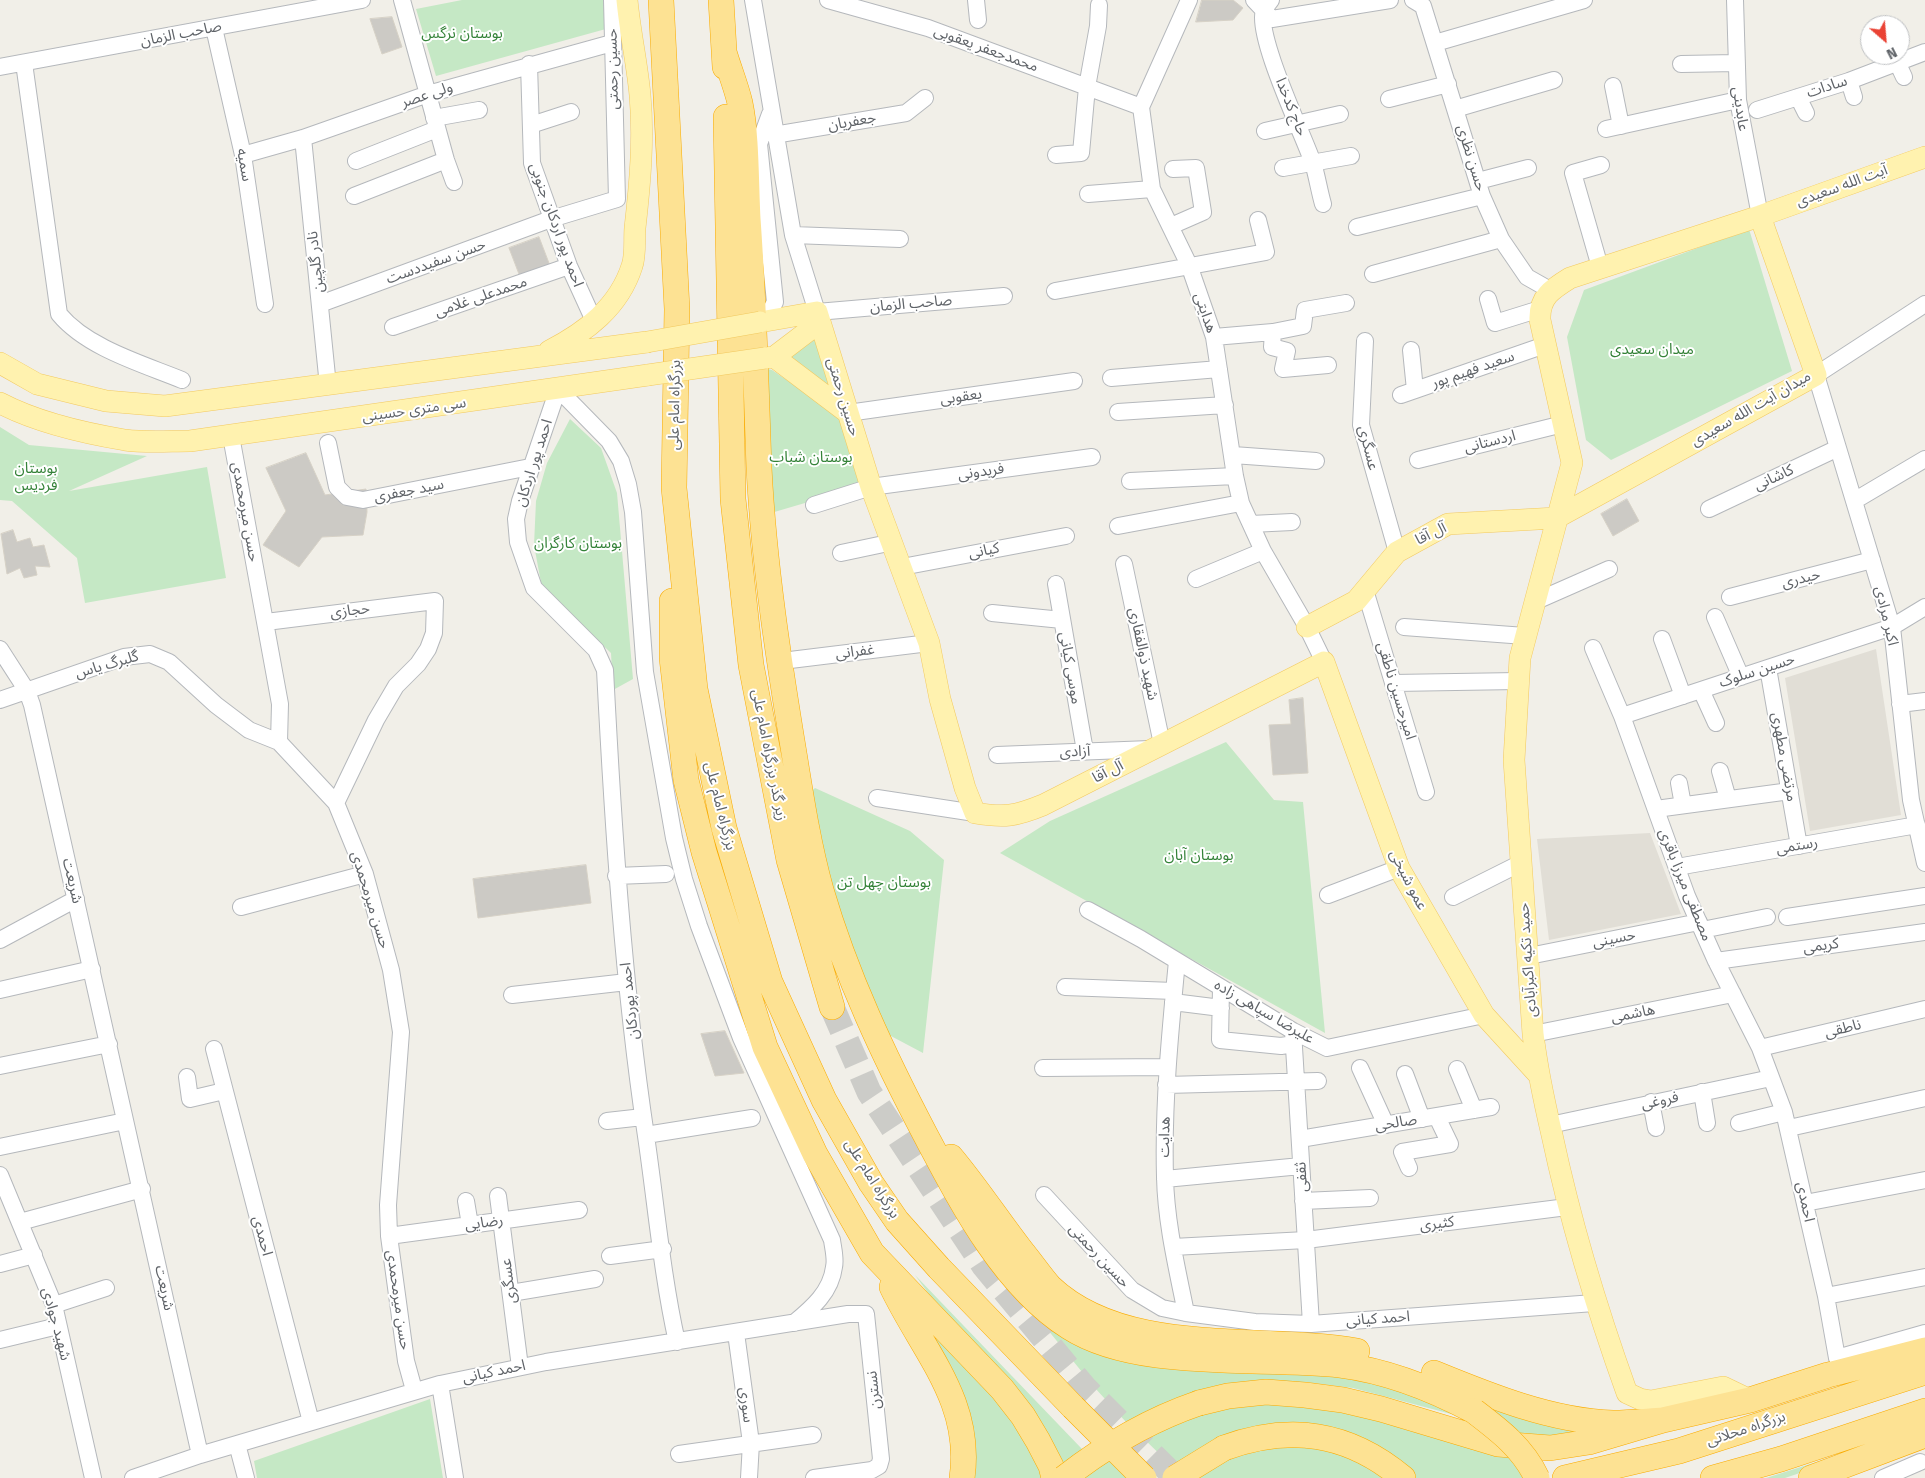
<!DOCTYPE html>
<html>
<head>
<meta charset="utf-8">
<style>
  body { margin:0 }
  #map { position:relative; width:1925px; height:1478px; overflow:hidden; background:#f1efe8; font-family:"Fira Sans",sans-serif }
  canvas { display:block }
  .north { position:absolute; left:1860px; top:15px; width:50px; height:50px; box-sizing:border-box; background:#fff; border:1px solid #bfc1c3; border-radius:50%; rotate:153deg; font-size:14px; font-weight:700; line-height:20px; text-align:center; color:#5f6368 }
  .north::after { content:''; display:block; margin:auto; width:18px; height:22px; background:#ea4335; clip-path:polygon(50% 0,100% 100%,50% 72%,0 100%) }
</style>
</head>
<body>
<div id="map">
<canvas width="1925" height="1478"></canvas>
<div class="north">N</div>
</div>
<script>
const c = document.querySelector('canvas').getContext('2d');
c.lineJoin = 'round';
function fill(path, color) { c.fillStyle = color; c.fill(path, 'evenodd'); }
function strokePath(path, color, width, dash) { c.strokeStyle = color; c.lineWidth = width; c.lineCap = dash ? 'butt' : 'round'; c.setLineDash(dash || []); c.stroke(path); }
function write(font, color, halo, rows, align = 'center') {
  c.font = font + ' "Fira Sans","Noto Sans Arabic",sans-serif'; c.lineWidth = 4; c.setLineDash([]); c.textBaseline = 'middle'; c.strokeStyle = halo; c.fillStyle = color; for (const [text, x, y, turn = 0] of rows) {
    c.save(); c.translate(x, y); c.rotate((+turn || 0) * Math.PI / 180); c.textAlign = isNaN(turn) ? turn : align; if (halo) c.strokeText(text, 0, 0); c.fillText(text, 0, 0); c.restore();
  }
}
const education = new Path2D(`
  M 1876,649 L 1901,815 L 1810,831 L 1785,678 Z
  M 1650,833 L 1681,914 L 1549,940 L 1537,839 Z`);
const green = new Path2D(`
  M 462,0 L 613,0 L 613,27 L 436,76 L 416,9 Z
  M 1749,229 L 1792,371 L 1611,460 L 1586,440 L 1567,337 L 1584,290 Z
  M 815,334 L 835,394 L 782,359 Z
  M 764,368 L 772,370 L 840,416 L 866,485 L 771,513 Z
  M 570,419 L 601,448 L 617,493 L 633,679 L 613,690 L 611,653 L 542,588 L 534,545 L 536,501 L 547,463 Z
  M 0,427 L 29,445 L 147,456 L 69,491 L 207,467 L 226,578 L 85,603 L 77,558 L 12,501 L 0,500 Z
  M 1226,742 L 1274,800 L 1303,802 L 1325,1033 L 1000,853 L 1050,821 Z
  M 815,788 L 910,831 L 944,860 L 923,1053 L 889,1035 L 842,939 L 799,802 Z
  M 915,1275 L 1082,1449 L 1057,1470 Z
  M 1026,1303 L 1292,1371 L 1384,1382 L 1470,1419 L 1353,1388 L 1305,1382 L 1253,1384 L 1126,1422 L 1095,1388 Z
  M 911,1305 L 994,1391 L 1046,1478 L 971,1478 Z
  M 1466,1395 L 1607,1428 L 1571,1435 L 1520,1438 Z
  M 430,1399 L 443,1478 L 257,1478 L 254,1461 Z
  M 1259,1402 L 1340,1409 L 1514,1454 L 1524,1478 L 1415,1478 L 1401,1467 L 1316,1429 L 1174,1468 L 1142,1437 L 1198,1415 Z
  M 1326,1444 L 1392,1478 L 1186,1478 L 1242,1448 Z
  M 1861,1448 L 1868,1450 L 1785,1478 L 1766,1478 Z
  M 1105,1456 L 1127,1478 L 1079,1478 Z`);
const building = new Path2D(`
  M 1202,0 L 1233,0 L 1243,8 L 1233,20 L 1196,22 Z
  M 392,17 L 402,47 L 382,54 L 370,19 Z
  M 539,237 L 552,271 L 522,282 L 509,248 Z
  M 306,453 L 325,495 L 366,489 L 367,512 L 363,535 L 322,537 L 299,567 L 263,545 L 286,511 L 266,468 Z
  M 1627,499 L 1639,521 L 1613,536 L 1601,514 Z
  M 13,530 L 17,542 L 30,538 L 33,547 L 44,545 L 50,567 L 35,566 L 37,575 L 24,578 L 20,568 L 7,574 L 1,534 Z
  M 1303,698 L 1308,773 L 1273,775 L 1269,725 L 1291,724 L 1289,700 Z
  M 586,865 L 591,903 L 478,918 L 473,879 Z
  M 725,1031 L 744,1073 L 715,1076 L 701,1034 Z`);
const highwayTunnel = new Path2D(`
  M 832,1007 L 869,1092 L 984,1266 L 1085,1388 L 1176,1478`);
const minor = new Path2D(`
  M 402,0 L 446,160 L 454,182
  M 753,0 L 793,235 L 817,312 L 1004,296
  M 828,0 L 928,28 L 1141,107
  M 976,0 L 978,20
  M 1189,0 L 1141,107 L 1152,189 L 1189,265 L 1214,337 L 1235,476 L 1241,503 L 1263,551 L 1307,627 L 1324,662
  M 1254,0 L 1272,19 L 1390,0
  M 1271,0 C 1269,3 1266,6 1264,10 C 1255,35 1303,134 1313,163 C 1317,176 1319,190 1323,204
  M 1413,0 L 1423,6 L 1482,196 L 1501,239 L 1527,277 L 1550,290
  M 1735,0 L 1738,100 L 1760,216
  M 214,28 L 243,155 L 265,304
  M 1435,43 L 1584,0
  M 1897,62 L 1904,77
  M 24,63 L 59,314 C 87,348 143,364 182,380
  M 529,64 L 532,163 L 569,266 L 595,323
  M 1681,64 L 1736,63
  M 0,67 L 362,0
  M 1849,81 L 1854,97
  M 1613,86 L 1621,126
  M 1798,97 L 1806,113
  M 1389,99 L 1448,84
  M 1455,109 L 1554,80
  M 1757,110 L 1849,81 L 1925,52
  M 434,118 L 479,110
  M 531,125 L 571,112
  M 1606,129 L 1738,100
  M 1265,131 L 1340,114
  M 774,135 L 906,113 L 925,98
  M 303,138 L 328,386
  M 243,155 L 303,138 L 428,94 L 612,43
  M 1056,155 L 1081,153 L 1087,87 L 1098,26 L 1099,5
  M 356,161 L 437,129
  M 1283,168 L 1351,156
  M 1478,181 L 1528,168
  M 1088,194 L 1152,189
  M 354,196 L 446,160
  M 1171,226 L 1203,212 L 1196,168 L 1173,169
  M 1357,227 L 1482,196
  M 793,235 L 900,239
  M 1600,267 L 1573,173 L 1601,165
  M 1373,274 L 1501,239
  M 1055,291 L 1266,252 L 1258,220
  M 1488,299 L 1495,323 L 1540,309
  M 320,304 L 551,219 L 617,199 L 612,0
  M 1925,304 L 1816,375 L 1892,627 L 1911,800 L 1925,863
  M 765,321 L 775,302 L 759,144 L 770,114
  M 393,327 L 569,266
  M 1273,332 L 1272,347 L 1287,351 L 1283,369 L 1328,365
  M 1214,337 L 1273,332 L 1303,326 L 1305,310 L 1346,303
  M 1365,341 L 1361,425 L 1397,552
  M 1411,350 L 1415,390
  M 1111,378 L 1219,369
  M 1401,395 L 1545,345
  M 1118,412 L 1225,405
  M 848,413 L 1074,381
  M 231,436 L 280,704 L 279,742 L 336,803 L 365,874 L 391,970 L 401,1032 L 388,1205 L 389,1236 L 406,1361 L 414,1390
  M 328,443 L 337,487 L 347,497 L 363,500 L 530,467
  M 1233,455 L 1316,461
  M 1418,460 L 1563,424
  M 1130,481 L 1235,476
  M 1854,501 L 1925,459
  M 814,505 L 871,487 L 1092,457
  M 1709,509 L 1838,448
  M 1251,524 L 1292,522
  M 1118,526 L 1241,503
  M 841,553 L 893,542
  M 1124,564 L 1162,744
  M 902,567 L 1066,536
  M 1196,579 L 1263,551
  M 1056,584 L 1085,751
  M 1365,590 L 1426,792
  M 1730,597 L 1872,560
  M 1534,602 L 1609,569
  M 992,613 L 1062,620
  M 1715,617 L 1741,677
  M 266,622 L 435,601 L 434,633 L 428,649 L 418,664 L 396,686 L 376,720 L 336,803
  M 1404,627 L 1525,636
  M 1662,639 L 1683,696
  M 1593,648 L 1622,716 L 1687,896 L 1716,961 L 1760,1048 L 1784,1112 L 1826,1296 L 1837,1358
  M 0,649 L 27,691 L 32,705 L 200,1455
  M 782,661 L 929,643
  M 1768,668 L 1799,846
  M 1393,683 L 1518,681
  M 1701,690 L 1716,723
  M 0,700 L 124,657 L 150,654 L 169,662 L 216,705 L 249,730 L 279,742
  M 1900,704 L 1925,701
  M 1622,716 L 1892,627 L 1925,607
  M 997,755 L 1150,749
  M 1720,771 L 1728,799
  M 1679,783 L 1683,805
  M 877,798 L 975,813
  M 1656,809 L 1790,791
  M 1677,867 L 1917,825
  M 616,876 L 666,874
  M 1328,895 L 1399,868
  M 1453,897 L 1521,863
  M 241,907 L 365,874
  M 1088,910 L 1141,939 L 1293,1031 L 1327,1048 L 1484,1015
  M 1787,917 L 1925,896
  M 1702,930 L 1767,917
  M 0,940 L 76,899
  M 1529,956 L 1699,922
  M 1177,961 C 1170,1033 1163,1105 1165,1177 C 1166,1223 1177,1268 1186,1313
  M 1716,961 L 1925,932
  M 1065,987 L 1174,991
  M 1221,988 L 1220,1040 L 1281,1046 L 1294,1044
  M 0,990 L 92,969
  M 512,995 L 627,982
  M 1173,1002 L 1221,1008
  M 1293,1031 L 1311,1324
  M 1533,1034 L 1733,994
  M 1760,1048 L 1925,1009
  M 214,1049 L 311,1422
  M 0,1066 L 109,1044
  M 1043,1068 L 1167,1067
  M 1360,1068 L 1386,1125
  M 1457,1069 L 1474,1110
  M 1405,1074 L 1422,1119
  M 187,1077 L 190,1099 L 224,1091
  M 1166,1085 L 1318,1081
  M 1702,1092 L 1707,1123
  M 1651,1102 L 1656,1128
  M 607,1121 L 643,1117
  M 1739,1123 L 1784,1112
  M 1550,1125 L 1771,1078
  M 1789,1128 L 1925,1098
  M 646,1135 L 752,1118
  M 1300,1139 L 1491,1107
  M 0,1147 L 125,1121
  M 1409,1168 L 1402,1152 L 1450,1144 L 1437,1117
  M 0,1175 L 54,1305 L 93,1478
  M 1165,1179 L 1301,1166
  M 1044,1195 L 1132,1290 L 1162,1308 L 1186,1313 L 1255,1322 L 1311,1324 L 1594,1303
  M 498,1196 L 520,1367
  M 466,1201 L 470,1225
  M 1303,1201 L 1370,1198
  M 1805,1203 L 1925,1180
  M 20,1222 L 142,1189
  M 389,1236 L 579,1210
  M 1173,1247 L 1306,1240 L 1567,1207
  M 610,1256 L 663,1249
  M 0,1264 L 34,1255
  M 511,1293 L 595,1279
  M 1826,1296 L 1925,1277
  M 54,1305 L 106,1288
  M 736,1333 L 751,1443 L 749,1478
  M 0,1340 L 58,1326
  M 677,1342 C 662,1275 656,1204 646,1136 C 623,982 613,826 605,670 L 596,650 L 534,588 L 518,542 L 516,519 L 520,501 L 558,389 L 609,441 L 621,461 L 628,484 L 633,512 L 645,672 L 674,838 L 684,879 L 699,926 L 741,1038 L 832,1240 C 833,1248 836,1259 834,1267 C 831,1292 812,1308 794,1323
  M 1837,1358 L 1925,1333
  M 440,1384 L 455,1478
  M 237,1444 L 246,1478
  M 679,1454 L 813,1435
  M 133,1478 L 200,1455 L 440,1384 L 546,1362 L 848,1314 L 866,1314 L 881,1459 L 879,1466 L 872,1470 L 814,1478
  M 1883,1478 L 1920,1462`);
const major = new Path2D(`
  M 760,322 L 817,312 L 871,487 L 929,643 L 940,699 L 965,788 L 975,813 C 1005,818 1016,816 1043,805 L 1324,662 L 1399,868 L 1484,1015 L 1537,1073
  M 549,351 C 586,332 619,307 632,266 C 636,255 634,240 635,228 C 640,184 644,139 640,95 C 637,63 630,32 627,0
  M 774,357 L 848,413
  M 765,358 L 774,357 L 820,322
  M 0,363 L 37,384 L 106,401 L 165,406 L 647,342
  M 0,403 C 38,423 83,433 125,440 C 146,443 169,441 190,441 L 648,375
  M 1307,627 L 1356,601 L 1397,552 L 1448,524 L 1556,518 L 1816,375 L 1760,216
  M 1750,1400 L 1723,1387 L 1651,1401 L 1640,1399 L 1627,1393 C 1596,1307 1571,1224 1552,1135 C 1544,1101 1537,1068 1533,1034 L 1514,760 L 1520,658 L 1572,463 L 1540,320 C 1539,297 1552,289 1570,278 L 1760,216 L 1925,157`);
const highway = new Path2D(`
  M 661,0 L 677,309 L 674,488 L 695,689 L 724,828 L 770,982 L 824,1100 L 871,1183 L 897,1221 L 939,1268 L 1073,1407
  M 721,0 L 725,67
  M 724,52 C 729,69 736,86 740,103 C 747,136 746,183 748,219 C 754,302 756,385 759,468 C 764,566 779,662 795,759 C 802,803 809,847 821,890 C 846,976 885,1058 926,1136 C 961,1202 1004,1286 1069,1327 C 1137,1371 1260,1356 1340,1365 C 1388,1371 1431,1388 1474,1411
  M 726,117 L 733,499 L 751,665 L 789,860 L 832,1007
  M 672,601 L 672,658 L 686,780 L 704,852 L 765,1047 L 815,1154 L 872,1253 L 1002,1389 L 1023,1416 L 1038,1441 L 1051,1466 L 1054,1478
  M 951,1157 C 977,1188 999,1222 1024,1254 C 1033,1265 1041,1277 1050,1287 C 1126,1359 1262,1334 1357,1351
  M 892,1287 C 923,1352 973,1401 962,1478
  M 1434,1373 C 1490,1396 1552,1421 1613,1423 C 1630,1423 1647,1421 1663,1420
  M 1199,1403 L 1228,1396 L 1266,1392 L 1305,1395 L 1343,1400 L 1381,1409 L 1498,1444 L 1550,1448 L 1589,1442 L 1663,1420 L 1750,1400 L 1828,1375 L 1925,1350
  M 1224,1448 C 1290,1424 1348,1432 1403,1478
  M 1565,1478 L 1679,1451 L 1925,1372
  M 1713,1478 L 1781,1459 L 1925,1411
  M 1811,1478 L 1925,1435`);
const majorBridge = new Path2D(`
  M 647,342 L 760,322
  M 648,375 L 765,358`);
const highwayBridge = new Path2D(`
  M 1073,1407 L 1144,1478
  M 1474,1411 C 1499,1430 1523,1448 1537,1478
  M 1064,1478 C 1105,1446 1149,1420 1199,1403
  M 1175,1478 L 1224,1448`);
const streetNames = [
  ["صاحب الزمان",181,34,-11],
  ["محمدجعفر یعقوبی",986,49,20],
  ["حسین رحمتی",613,69,-91],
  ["سادات",1827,87,-18],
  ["ولی عصر",427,95,-18],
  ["حاج کدخدا",1291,107,68],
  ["عابدینی",1740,109,82],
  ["جعفریان",852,122,-10],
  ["حسن نظری",1471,158,73],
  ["سمیه",244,165,80],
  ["آیت الله سعیدی",1842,186,-20],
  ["احمد پور اردکان جنوبی",556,225,70],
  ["نادر گلچین",316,262,-96],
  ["حسن سفیددست",436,262,-20],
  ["محمدعلی غلامی",481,297,-19],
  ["صاحب الزمان",911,304,-5],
  ["هدایتی",1205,313,71],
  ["سعید فهیم پور",1473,370,-19],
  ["حسین رحمتی",843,397,73],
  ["یعقوبی",961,397,-8],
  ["بزرگراه امام علی",675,405,-89],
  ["میدان آیت الله سعیدی",1751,409,-30],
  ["سی متری حسینی",414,410,-8],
  ["اردستانی",1490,442,-14],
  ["عسگری",1368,448,76],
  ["احمد پور اردکان",534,463,-72],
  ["فریدونی",981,472,-8],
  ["کاشانی",1774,478,-25],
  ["سید جعفری",409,491,-11],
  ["حسن میرمحمدی",245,512,80],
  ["آل آقا",1431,534,-26],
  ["کیانی",984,551,-11],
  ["حیدری",1801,579,-14],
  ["حجازی",350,611,-7],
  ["اکبر مرادی",1886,616,77],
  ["غفرانی",855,652,-7],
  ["شهید ذوالفقاری",1143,654,78],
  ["گلبرگ یاس",107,665,-16],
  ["موسی کیانی",1070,668,80],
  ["حسین سلوک",1757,671,-18],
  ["امیرحسین ناطقی",1396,691,73],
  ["آزادی",1075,752,-2],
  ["زیر گذر بزرگراه امام علی",769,755,79],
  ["مرتضی مطهری",1784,757,80],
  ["آل آقا",1108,772,-27],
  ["بزرگراه امام علی",720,806,76],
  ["رستمی",1797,846,-10],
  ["عمو شیخی",1408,880,63],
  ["شریعت",72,881,77],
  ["مصطفی میرزا باقری",1685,885,68],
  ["حسن میرمحمدی",370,900,73],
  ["حسینی",1614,939,-11],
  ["کریمی",1821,946,-8],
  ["حمید تکیه اکبرآبادی",1528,960,-94],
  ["احمد پوردکان",630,1001,-96],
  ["علیرضا سپاهی زاده",1264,1012,30],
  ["هاشمی",1633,1014,-11],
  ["ناطقی",1843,1029,-14],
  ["فروغی",1660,1101,-12],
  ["صالحی",1396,1123,-9],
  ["هدایت",1165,1137,-89],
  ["ثقفی",1302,1177,-94],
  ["بزرگراه امام علی",872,1179,58],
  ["احمدی",1805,1202,78],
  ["رضایی",484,1223,-8],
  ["کثیری",1437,1224,-7],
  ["احمدی",262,1236,75],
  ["حسین رحمتی",1099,1256,47],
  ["عسگری",509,1281,-97],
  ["شریعت",164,1288,78],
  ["حسن میرمحمدی",398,1300,82],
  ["احمد کیانی",1378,1319,-4],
  ["شهید جوادی",56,1324,75],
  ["احمد کیانی",494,1372,-12],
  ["نسترن",874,1390,-96],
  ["سوری",746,1405,83],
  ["بزرگراه محلاتی",1746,1429,-18]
];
const parkNames = [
  ["بوستان نرگس",462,34],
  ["میدان سعیدی",1652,350],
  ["بوستان شباب",811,458],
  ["بوستان",36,469],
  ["فردیس",36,486],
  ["بوستان کارگران",578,544],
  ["بوستان آبان",1199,856],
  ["بوستان چهل تن",884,883]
];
fill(education, '#e1ded6');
fill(green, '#c5e8c5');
fill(building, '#cccac5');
strokePath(building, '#d6d1c6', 1);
strokePath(highwayTunnel, '#ccccc8', 25, [25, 12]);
strokePath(minor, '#b5b8bc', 18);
strokePath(major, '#f2c960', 22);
strokePath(highway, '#f9ab00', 26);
strokePath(minor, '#fff', 16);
strokePath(major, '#fff2af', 21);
strokePath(highway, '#fde293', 25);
strokePath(majorBridge, '#f2c960', 22, []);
strokePath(highwayBridge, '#f9ab00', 26, []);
strokePath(majorBridge, '#fff2af', 21);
strokePath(highwayBridge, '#fde293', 25);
write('15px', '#5f6368', '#fff', streetNames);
write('15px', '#348238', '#fff', parkNames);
</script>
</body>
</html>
